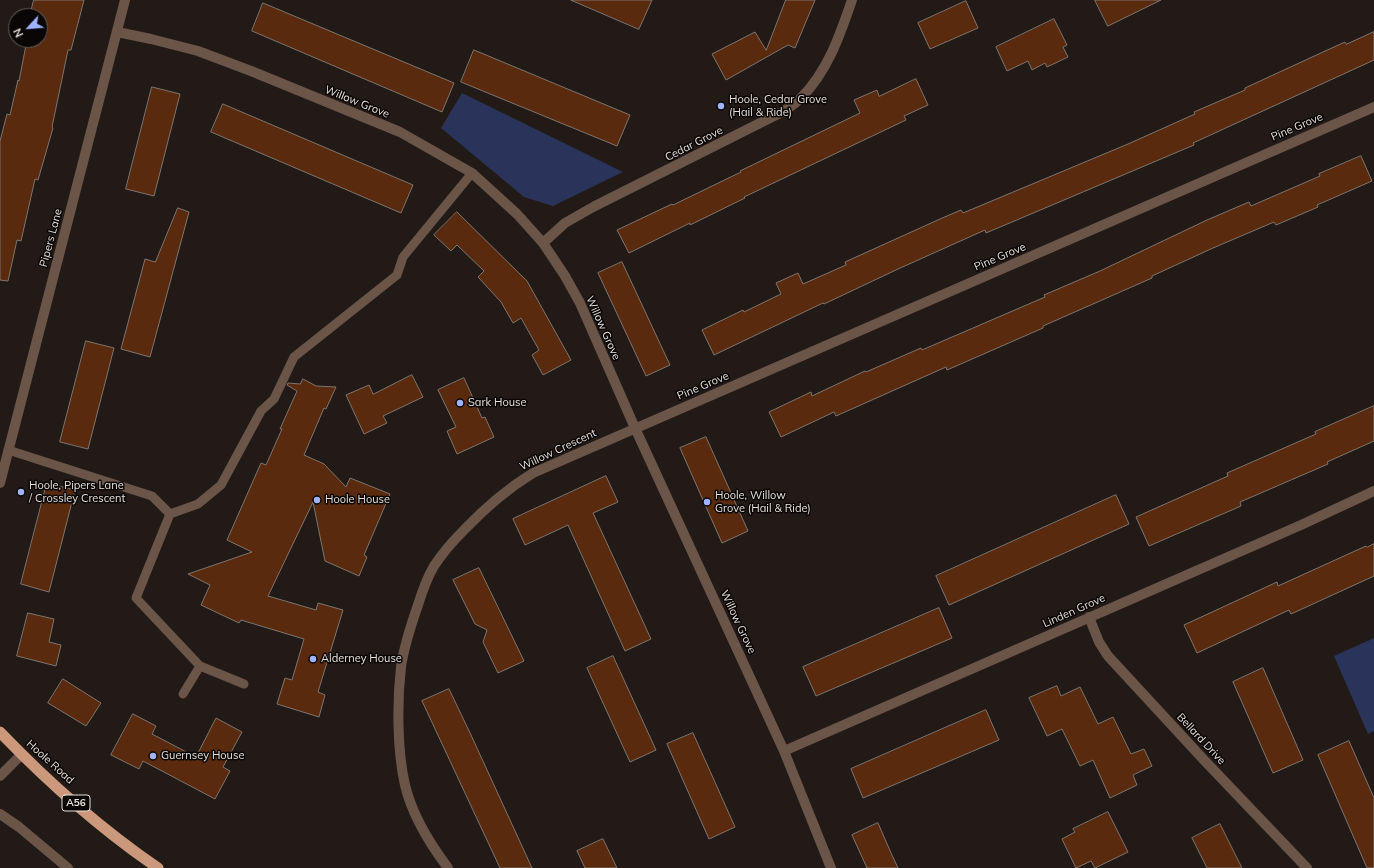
<!DOCTYPE html>
<html>
<head>
<meta charset="utf-8">
<style>
  body { margin:0 }
  #map { position:relative; width:1374px; height:868px; overflow:hidden; background:#221a16; font-family:Mulish,sans-serif }
  canvas { display:block }
  .north { position:absolute; left:8px; top:8px; width:40px; height:40px; box-sizing:border-box; background:#090605; border:1px solid #625e5c; border-radius:50%; rotate:244deg; font-size:11px; font-weight:700; line-height:16px; text-align:center; color:#e7e1de }
  .north::after { content:''; display:block; margin:auto; width:14px; height:18px; background:#a0b3fd; clip-path:polygon(50% 0,100% 100%,50% 72%,0 100%) }
</style>
</head>
<body>
<div id="map">
<canvas width="1374" height="868"></canvas>
<div class="north">N</div>
</div>
<script>
const c = document.querySelector('canvas').getContext('2d');
c.lineJoin = 'round';
function fill(path, color) { c.fillStyle = color; c.fill(path, 'evenodd'); }
function strokePath(path, color, width, dash) { c.strokeStyle = color; c.lineWidth = width; c.lineCap = dash ? 'butt' : 'round'; c.setLineDash(dash || []); c.stroke(path); }
function write(font, color, halo, rows, align = 'center') {
  c.font = font + ' Mulish,sans-serif'; c.lineWidth = 3; c.setLineDash([]); c.textBaseline = 'middle'; c.strokeStyle = halo; c.fillStyle = color; for (const [text, x, y, turn = 0] of rows) {
    c.save(); c.translate(x, y); c.rotate((+turn || 0) * Math.PI / 180); c.textAlign = isNaN(turn) ? turn : align; if (halo) c.strokeText(text, 0, 0); c.fillText(text, 0, 0); c.restore();
  }
}
const green = new Path2D(`
  M 462,93 L 623,172 L 553,206 L 524,197 L 441,128 Z
  M 1374,638 L 1374,731 L 1368,734 L 1334,656 Z`);
const building = new Path2D(`
  M 34,0 L 84,0 L 71,50 L 68,50 L 52,127 L 53,128 L 38,180 L 35,179 L 21,241 L 17,240 L 8,281 L 0,280 L 0,141 L 7,114 L 10,115 L 18,80 L 19,81 L 27,40 L 40,40 L 40,16 L 30,16 Z
  M 571,0 L 652,0 L 639,29 Z
  M 786,0 L 815,0 L 795,48 L 788,45 L 726,80 L 712,54 L 755,32 L 766,50 Z
  M 1095,0 L 1161,0 L 1108,26 Z
  M 966,1 L 978,28 L 930,49 L 918,23 Z
  M 263,3 L 454,83 L 442,112 L 252,31 Z
  M 1054,19 L 1067,45 L 1063,47 L 1068,57 L 1047,67 L 1045,63 L 1032,70 L 1028,61 L 1007,71 L 996,47 Z
  M 1374,32 L 1374,60 L 1193,143 L 1194,145 L 986,233 L 985,230 L 898,269 L 824,304 L 823,303 L 714,355 L 702,330 L 743,310 L 744,312 L 781,294 L 776,283 L 798,273 L 803,284 L 846,265 L 845,262 L 940,219 L 961,210 L 963,213 L 1128,144 L 1195,114 L 1194,112 L 1245,90 L 1245,88 L 1323,52 L 1345,42 L 1346,44 Z
  M 474,50 L 630,115 L 617,146 L 461,82 Z
  M 916,79 L 928,105 L 904,116 L 906,120 L 744,197 L 745,198 L 690,225 L 690,223 L 629,253 L 617,230 L 672,204 L 673,205 L 741,172 L 740,171 L 860,113 L 854,100 L 877,90 L 879,96 Z
  M 152,87 L 180,94 L 154,196 L 126,189 Z
  M 223,104 L 413,185 L 401,213 L 211,132 Z
  M 1361,156 L 1372,181 L 1317,205 L 1318,207 L 1276,225 L 1274,222 L 1213,248 L 1152,276 L 1152,278 L 1043,326 L 1043,328 L 947,370 L 946,367 L 836,416 L 834,412 L 781,437 L 769,412 L 811,392 L 812,396 L 865,371 L 866,372 L 921,348 L 922,350 L 1045,297 L 1044,295 L 1100,271 L 1207,220 L 1249,202 L 1251,206 L 1320,176 L 1319,174 Z
  M 178,208 L 189,212 L 150,357 L 121,349 L 145,259 L 155,262 Z
  M 457,212 L 527,281 L 571,360 L 543,375 L 532,355 L 539,350 L 521,318 L 513,323 L 501,302 L 478,277 L 484,271 L 457,245 L 451,251 L 434,235 Z
  M 622,262 L 670,365 L 646,376 L 598,273 Z
  M 86,341 L 114,348 L 88,449 L 60,442 Z
  M 412,375 L 423,397 L 383,416 L 387,423 L 364,434 L 346,395 L 369,385 L 373,394 Z
  M 464,378 L 482,418 L 485,417 L 494,437 L 457,454 L 447,431 L 456,427 L 438,390 Z
  M 303,379 L 316,386 L 336,387 L 326,409 L 324,408 L 304,455 L 324,464 L 346,487 L 350,478 L 390,494 L 364,555 L 367,557 L 359,576 L 325,561 L 313,502 L 268,596 L 316,610 L 318,603 L 343,610 L 318,692 L 325,695 L 319,717 L 277,704 L 285,678 L 292,680 L 304,639 L 241,620 L 239,623 L 201,605 L 210,585 L 188,574 L 252,552 L 227,540 L 261,463 L 266,465 L 282,429 L 280,429 L 297,391 L 287,385 L 288,383 L 300,384 Z
  M 1374,406 L 1374,441 L 1327,462 L 1328,464 L 1240,502 L 1241,506 L 1149,546 L 1136,517 L 1228,476 L 1227,473 L 1316,434 L 1315,432 Z
  M 706,437 L 748,531 L 722,543 L 680,448 Z
  M 606,476 L 618,502 L 593,513 L 651,639 L 625,651 L 568,525 L 525,545 L 513,519 Z
  M 47,483 L 75,490 L 49,592 L 21,584 Z
  M 1116,495 L 1129,524 L 949,605 L 936,576 Z
  M 1374,544 L 1374,576 L 1291,614 L 1289,610 L 1197,653 L 1184,625 L 1277,582 L 1278,586 L 1366,546 L 1367,547 Z
  M 479,568 L 524,661 L 498,673 L 483,642 L 487,630 L 475,624 L 453,580 Z
  M 939,608 L 952,638 L 816,696 L 803,667 Z
  M 28,613 L 54,619 L 49,642 L 61,645 L 56,666 L 17,656 Z
  M 613,656 L 656,750 L 630,762 L 587,668 Z
  M 1263,668 L 1303,760 L 1273,773 L 1233,682 Z
  M 63,679 L 101,703 L 86,726 L 48,703 Z
  M 1057,686 L 1061,696 L 1080,687 L 1098,724 L 1113,717 L 1131,754 L 1144,749 L 1152,766 L 1133,775 L 1137,785 L 1110,798 L 1093,760 L 1080,766 L 1062,729 L 1047,736 L 1029,698 Z
  M 449,689 L 471,735 L 532,868 L 500,868 L 422,701 Z
  M 986,710 L 999,740 L 863,798 L 851,769 Z
  M 133,714 L 156,726 L 152,734 L 196,757 L 216,718 L 242,732 L 223,767 L 230,771 L 215,799 L 143,761 L 139,769 L 111,755 Z
  M 693,733 L 735,827 L 709,839 L 667,744 Z
  M 1349,741 L 1374,798 L 1374,868 L 1367,868 L 1318,755 Z
  M 1108,812 L 1128,852 L 1095,868 L 1091,861 L 1076,868 L 1062,839 L 1075,832 L 1073,829 Z
  M 878,823 L 891,853 L 898,868 L 867,868 L 852,835 Z
  M 1220,824 L 1242,868 L 1207,868 L 1192,838 Z
  M 603,839 L 617,868 L 585,868 L 577,851 Z`);
const service = new Path2D(`
  M 8,450 L 152,496 L 170,514
  M 244,684 L 200,666 L 136,598 L 170,514 L 198,504 L 221,485 L 261,411 L 274,399 L 294,357 L 397,275 L 403,257 L 472,173
  M 183,694 L 200,666`);
const minor = new Path2D(`
  M 117,32 L 151,39 L 198,51 L 251,71 L 400,132 L 472,173 L 517,214 L 543,243 L 565,276 L 580,303 L 635,428 L 784,751 L 831,868
  M 543,243 L 565,223 L 593,207 L 784,111 C 790,107 796,103 801,98 C 828,71 840,35 852,0
  M 0,483 L 125,0
  M 1089,617 L 1099,642 L 1108,656 L 1204,760 L 1307,868
  M 784,751 L 1301,525 L 1374,491
  M 0,776 L 22,754
  M 0,814 L 19,827 L 68,868
  M 448,868 C 430,844 412,815 405,785 C 397,750 397,702 401,667 C 404,646 411,625 418,605 C 422,592 427,578 434,566 C 443,552 454,540 465,529 C 486,507 507,489 533,473 L 1374,107`);
const trunk = new Path2D(`
  M 0,732 C 48,782 101,829 158,868`);
const markers = [
  [721,106,4,"#a0b3fd"],
  [460,403,4,"#a0b3fd"],
  [21,492,4,"#a0b3fd"],
  [317,500,4,"#a0b3fd"],
  [707,502,4,"#a0b3fd"],
  [313,659,4,"#a0b3fd"],
  [153,756,4,"#a0b3fd"]
];
const shields = [
  [76,803,28]
];
const shieldNames = [
  ["A56",76,803]
];
const poiNames = [
  ["Hoole, Cedar Grove",729,100],
  ["(Hail & Ride)",729,113],
  ["Sark House",468,403],
  ["Hoole, Pipers Lane",29,486],
  ["/ Crossley Crescent",29,499],
  ["Hoole, Willow",715,496],
  ["Grove (Hail & Ride)",715,509],
  ["Hoole House",325,500],
  ["Alderney House",321,659],
  ["Guernsey House",161,756]
];
const streetNames = [
  ["Willow Grove",357,102,22],
  ["Pine Grove",1297,127,-23],
  ["Cedar Grove",694,144,-27],
  ["Pipers Lane",51,238,-75],
  ["Pine Grove",1000,257,-23],
  ["Willow Grove",603,328,66],
  ["Pine Grove",703,386,-23],
  ["Willow Crescent",558,450,-25],
  ["Linden Grove",1074,611,-24],
  ["Willow Grove",738,622,65],
  ["Bellard Drive",1201,739,47],
  ["Hoole Road",50,762,42]
];
fill(green, '#2a335a');
fill(building, '#592a0e');
strokePath(building, '#7f756f', 1);
strokePath(service, '#6b5448', 9);
strokePath(minor, '#6b5448', 10);
strokePath(trunk, '#cc987c', 11);
for (const [x, y, r, color] of markers) { const dot = new Path2D(); dot.arc(x, y, r, 0, 2 * Math.PI); c.fillStyle = color; c.fill(dot); strokePath(dot, '#090605', 1.5); }
for (const [x, y, w] of shields) { const box = new Path2D(); box.roundRect(x - w / 2, y - 8, w, 16, 3); c.fillStyle = '#090605'; c.fill(box); strokePath(box, '#e7e1de', 1); }
write('bold 10px', '#e7e1de', null, shieldNames);
write('11px', '#e7e1de', '#090605', poiNames, 'left');
write('11px', '#e7e1de', '#090605', streetNames);
</script>
</body>
</html>
